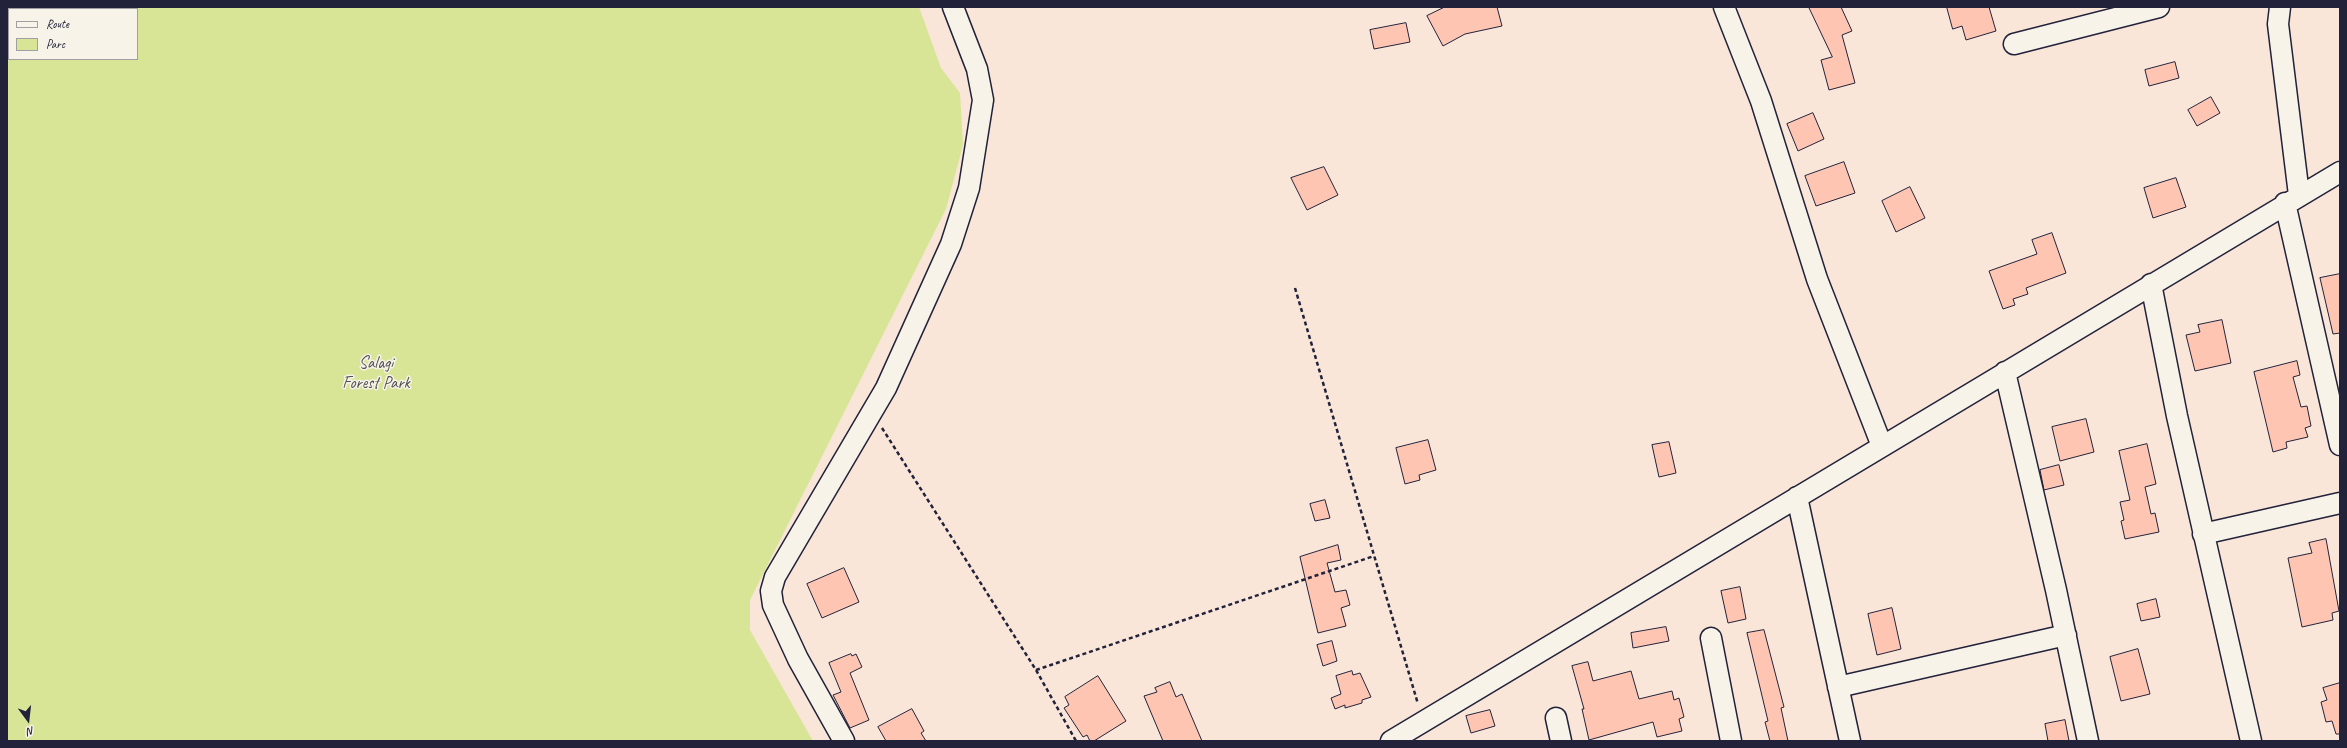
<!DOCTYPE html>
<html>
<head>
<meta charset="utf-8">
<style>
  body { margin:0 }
  #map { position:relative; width:2347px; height:748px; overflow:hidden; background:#f9e6d8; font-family:Caveat,sans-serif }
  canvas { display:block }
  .frame { position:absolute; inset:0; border:8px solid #22223b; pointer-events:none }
  .legend { position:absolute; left:8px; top:8px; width:130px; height:52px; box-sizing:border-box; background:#f7f3e8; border:1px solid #a29fa3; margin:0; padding:5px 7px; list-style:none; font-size:12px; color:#22223b }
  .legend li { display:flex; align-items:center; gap:8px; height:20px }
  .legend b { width:20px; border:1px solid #a29fa3 }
  .north { position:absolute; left:8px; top:700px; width:40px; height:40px; -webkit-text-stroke:3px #f7f3e8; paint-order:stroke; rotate:165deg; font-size:11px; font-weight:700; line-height:16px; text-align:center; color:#22223b }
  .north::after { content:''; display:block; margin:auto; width:14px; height:18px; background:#22223b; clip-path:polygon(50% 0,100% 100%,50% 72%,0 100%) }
</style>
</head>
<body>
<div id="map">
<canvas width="2347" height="748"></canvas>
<div class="frame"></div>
<ul class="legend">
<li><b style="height:5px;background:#f7f3e8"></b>Route</li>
<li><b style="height:11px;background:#d8e496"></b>Parc</li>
</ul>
<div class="north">N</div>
</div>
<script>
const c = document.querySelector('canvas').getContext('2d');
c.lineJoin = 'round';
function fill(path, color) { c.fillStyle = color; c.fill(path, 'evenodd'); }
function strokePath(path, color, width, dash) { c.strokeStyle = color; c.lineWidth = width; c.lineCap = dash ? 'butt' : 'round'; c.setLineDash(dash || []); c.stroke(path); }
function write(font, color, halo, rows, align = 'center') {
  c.font = font + ' Caveat,sans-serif'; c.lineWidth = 3; c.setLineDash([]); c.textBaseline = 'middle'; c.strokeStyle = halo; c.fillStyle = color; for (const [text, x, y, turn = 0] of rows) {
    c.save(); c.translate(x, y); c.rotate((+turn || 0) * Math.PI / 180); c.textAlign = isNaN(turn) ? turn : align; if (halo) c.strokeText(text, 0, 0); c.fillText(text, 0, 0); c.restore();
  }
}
const green = new Path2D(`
  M 7,7 L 919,7 L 941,68 L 960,93 L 963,145 L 946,209 L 750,600 L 750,630 L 813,741 L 7,741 ZM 9,9 L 137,9 L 137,59 L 9,59 Z`);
const building = new Path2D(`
  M 1445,7 L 1497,7 L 1502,26 L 1465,34 L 1443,46 L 1427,16 Z
  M 1809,7 L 1841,7 L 1852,31 L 1842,35 L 1855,83 L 1829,90 L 1821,60 L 1832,57 Z
  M 1947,7 L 1989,7 L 1996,31 L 1966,40 L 1962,26 L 1953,29 Z
  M 1406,23 L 1410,42 L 1374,49 L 1370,30 Z
  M 2175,62 L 2179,78 L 2149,86 L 2145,70 Z
  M 2211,97 L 2220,113 L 2197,126 L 2188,110 Z
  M 1813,113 L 1824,139 L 1798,151 L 1787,124 Z
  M 1844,162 L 1855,193 L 1816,206 L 1805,176 Z
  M 1324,167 L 1338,195 L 1307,210 L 1291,178 Z
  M 2176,178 L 2186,207 L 2153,218 L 2144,188 Z
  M 1910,187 L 1925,218 L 1896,232 L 1882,201 Z
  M 2052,233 L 2066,273 L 2026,288 L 2028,294 L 2013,299 L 2015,305 L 2003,309 L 1989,271 L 2037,254 L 2032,240 Z
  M 2340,274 L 2340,333 L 2333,334 L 2320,278 Z
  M 2222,320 L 2231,363 L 2195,371 L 2186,335 L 2200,332 L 2198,325 Z
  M 2297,361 L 2300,375 L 2293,377 L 2301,407 L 2307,406 L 2311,426 L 2305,428 L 2308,437 L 2286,442 L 2287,448 L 2273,452 L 2254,372 Z
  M 2086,419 L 2094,452 L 2060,461 L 2052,427 Z
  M 1428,440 L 1436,470 L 1419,475 L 1420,480 L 1405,484 L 1396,448 Z
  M 1669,442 L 1676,473 L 1659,477 L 1652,445 Z
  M 2147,444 L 2156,484 L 2145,487 L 2151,514 L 2155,513 L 2159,532 L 2125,539 L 2121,521 L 2124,520 L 2120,502 L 2130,500 L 2119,451 Z
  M 2059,465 L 2064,485 L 2044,490 L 2040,470 Z
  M 1325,500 L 1330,518 L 1315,521 L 1310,504 Z
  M 2326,539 L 2339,611 L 2332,613 L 2333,620 L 2302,627 L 2288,558 L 2312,553 L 2309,543 Z
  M 1338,545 L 1341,560 L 1327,563 L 1335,592 L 1346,590 L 1350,605 L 1341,608 L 1346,626 L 1318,633 L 1300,557 Z
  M 844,568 L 859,602 L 822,618 L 807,584 Z
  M 1740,587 L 1746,619 L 1728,623 L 1721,591 Z
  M 2156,599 L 2160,617 L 2141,621 L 2137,604 Z
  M 1892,608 L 1901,649 L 1877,655 L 1868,614 Z
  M 1666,627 L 1669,641 L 1633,648 L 1631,633 Z
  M 1764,630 L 1784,707 L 1781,708 L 1788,741 L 1770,741 L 1765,722 L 1768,721 L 1747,633 Z
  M 1332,641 L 1337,661 L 1323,666 L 1317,645 Z
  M 2138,649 L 2150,694 L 2121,701 L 2110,657 Z
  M 851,654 L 852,656 L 856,654 L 862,667 L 850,673 L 869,720 L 850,728 L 833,695 L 841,692 L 829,663 Z
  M 1588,662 L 1593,681 L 1631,671 L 1639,699 L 1672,691 L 1674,700 L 1679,698 L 1684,717 L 1679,719 L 1682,731 L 1657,737 L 1653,722 L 1589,740 L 1582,709 L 1584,709 L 1572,666 Z
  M 1352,671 L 1353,675 L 1360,673 L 1371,697 L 1362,700 L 1362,703 L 1345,708 L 1345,705 L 1335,709 L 1331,698 L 1341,694 L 1336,676 Z
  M 1098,676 L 1126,721 L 1094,741 L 1090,741 L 1087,735 L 1083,737 L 1064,708 L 1069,705 L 1065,697 Z
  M 1170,682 L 1176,697 L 1182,694 L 1202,741 L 1163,741 L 1144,696 L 1157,692 L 1155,688 Z
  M 2340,683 L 2340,734 L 2336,734 L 2332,721 L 2326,722 L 2321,702 L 2327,700 L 2323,688 Z
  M 912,709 L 924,731 L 921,733 L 926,741 L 886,741 L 878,727 Z
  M 1490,710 L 1495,726 L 1471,733 L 1466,716 Z
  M 2065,720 L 2069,741 L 2048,741 L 2045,724 Z`);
const path = new Path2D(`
  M 1295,288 L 1418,704
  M 882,428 L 1036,670 L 1076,741
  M 1036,670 L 1374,556`);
const minor = new Path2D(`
  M 1724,7 L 1761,101 L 1817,279 L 1882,446
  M 2280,7 L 2278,24 L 2299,195
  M 2014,44 L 2159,7
  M 2285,203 L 2340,445
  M 2151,284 L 2177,416 L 2251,741
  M 2005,372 L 2056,590 L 2088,741
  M 1797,497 L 1850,741
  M 2203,534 L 2340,503
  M 1711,638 L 1731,741
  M 1838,687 L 2066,635
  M 1556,718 L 1561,741
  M 844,741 L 798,659 L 773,605 L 771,591 L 775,577 L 886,388 L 951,244 L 969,188 L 983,100 L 977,69 L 953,7
  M 1391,741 L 2340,172`);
const parkNames = [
  ["Salagi",376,364],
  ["Forest Park",376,384]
];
fill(green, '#d8e496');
fill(building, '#fec6b2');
strokePath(building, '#22223b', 1);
strokePath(minor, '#22223b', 23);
strokePath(path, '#22223b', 2.5, [4, 3]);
strokePath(minor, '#f7f3e8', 20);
write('17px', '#505252', '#f7f3e8', parkNames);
</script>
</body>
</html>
